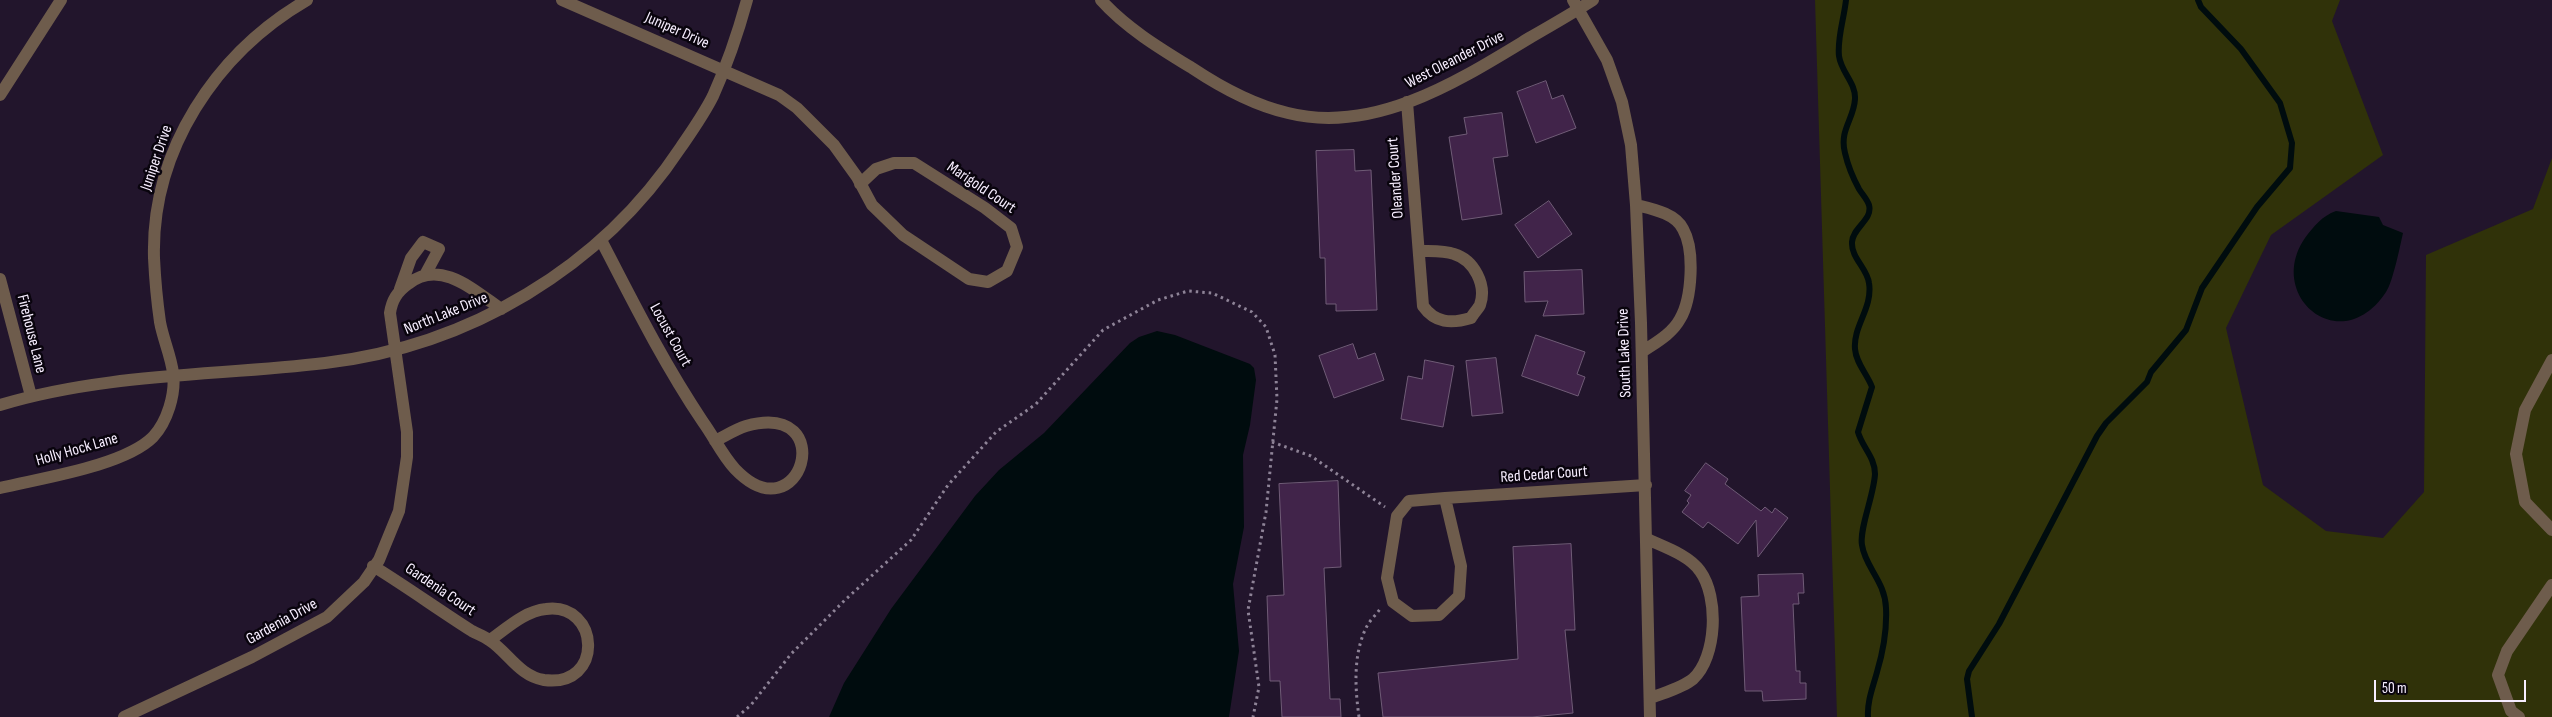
<!DOCTYPE html>
<html>
<head>
<meta charset="utf-8">
<style>
  body { margin:0 }
  #map { position:relative; width:2552px; height:717px; overflow:hidden; background:#22152c; font-family:"Sofia Sans Condensed",sans-serif }
  canvas { display:block }
  .scale { position:absolute; left:2374px; top:680px; width:152px; height:22px; box-sizing:border-box; border:2px solid #f7eeff; border-top:0; padding-left:6px; font-size:15px; line-height:18px; white-space:nowrap; color:#f7eeff; -webkit-text-stroke:4px #09040d; paint-order:stroke }
</style>
</head>
<body>
<div id="map">
<canvas width="2552" height="717"></canvas>
<div class="scale">50 m</div>
</div>
<script>
const c = document.querySelector('canvas').getContext('2d');
c.lineJoin = 'round';
function fill(path, color) { c.fillStyle = color; c.fill(path, 'evenodd'); }
function strokePath(path, color, width, dash) { c.strokeStyle = color; c.lineWidth = width; c.lineCap = dash ? 'butt' : 'round'; c.setLineDash(dash || []); c.stroke(path); }
function write(font, color, halo, rows, align = 'center') {
  c.font = font + ' "Sofia Sans Condensed",sans-serif'; c.lineWidth = 5; c.setLineDash([]); c.textBaseline = 'middle'; c.strokeStyle = halo; c.fillStyle = color; for (const [text, x, y, turn = 0] of rows) {
    c.save(); c.translate(x, y); c.rotate((+turn || 0) * Math.PI / 180); c.textAlign = isNaN(turn) ? turn : align; if (halo) c.strokeText(text, 0, 0); c.fillText(text, 0, 0); c.restore();
  }
}
const green = new Path2D(`
  M 1815,0 L 2340,0 L 2332,21 L 2383,155 L 2271,235 L 2226,328 L 2263,485 L 2326,531 L 2383,538 L 2424,492 L 2426,255 L 2533,209 L 2552,158 L 2552,717 L 1837,717 Z`);
const water = new Path2D(`
  M 2336,211 L 2379,217 L 2383,225 L 2403,233 C 2400,246 2393,282 2386,292 C 2341,360 2265,296 2305,238 C 2314,226 2322,216 2336,211 Z
  M 1157,331 L 1175,335 L 1250,364 L 1254,368 L 1256,380 L 1250,425 L 1243,455 L 1244,527 L 1233,584 L 1239,651 L 1229,717 L 829,717 L 844,683 L 891,609 L 975,496 L 999,470 L 1044,433 L 1130,343 L 1139,337 Z`);
const stream = new Path2D(`
  M 1846,0 C 1844,19 1837,38 1839,56 C 1841,72 1856,83 1855,99 C 1854,119 1839,130 1845,153 C 1848,166 1853,178 1859,189 C 1862,194 1867,199 1869,205 C 1873,220 1853,227 1852,242 C 1851,258 1867,268 1869,283 C 1873,308 1853,326 1855,349 C 1856,363 1867,374 1872,387 L 1858,432 C 1862,447 1875,457 1875,474 C 1874,495 1859,529 1862,545 C 1865,567 1885,581 1886,608 C 1887,629 1883,652 1877,672 C 1873,687 1867,701 1868,717
  M 1972,717 L 1967,679 L 1969,671 L 1999,624 L 2097,436 L 2106,423 L 2147,382 L 2151,372 L 2186,330 L 2202,288 L 2257,207 L 2290,168 L 2292,143 L 2280,103 L 2241,49 L 2201,7 L 2198,0`);
const building = new Path2D(`
  M 1546,81 L 1552,99 L 1563,95 L 1576,128 L 1536,143 L 1517,92 Z
  M 1502,113 L 1508,156 L 1493,158 L 1502,214 L 1462,220 L 1449,137 L 1467,134 L 1464,118 Z
  M 1354,150 L 1355,171 L 1371,170 L 1377,310 L 1336,311 L 1336,304 L 1326,304 L 1325,258 L 1320,258 L 1316,151 Z
  M 1549,201 L 1572,234 L 1538,258 L 1515,225 Z
  M 1582,270 L 1584,314 L 1543,316 L 1548,301 L 1525,302 L 1524,272 Z
  M 1536,335 L 1585,352 L 1577,374 L 1585,377 L 1578,396 L 1522,376 Z
  M 1353,344 L 1358,359 L 1375,353 L 1384,380 L 1334,398 L 1319,356 Z
  M 1496,358 L 1503,413 L 1472,416 L 1466,361 Z
  M 1425,360 L 1454,366 L 1443,427 L 1401,419 L 1408,376 L 1422,379 Z
  M 1706,463 L 1728,479 L 1725,484 L 1761,511 L 1765,507 L 1772,513 L 1775,508 L 1788,518 L 1758,557 L 1756,520 L 1738,544 L 1711,524 L 1708,522 L 1703,528 L 1682,512 L 1689,503 L 1687,501 L 1691,495 L 1685,491 Z
  M 1338,481 L 1341,567 L 1324,568 L 1330,699 L 1340,699 L 1341,717 L 1282,717 L 1280,681 L 1270,681 L 1267,596 L 1284,595 L 1279,484 Z
  M 1571,544 L 1575,630 L 1565,630 L 1573,713 L 1532,717 L 1383,717 L 1378,673 L 1518,659 L 1513,547 Z
  M 1803,574 L 1804,593 L 1798,593 L 1799,604 L 1793,604 L 1796,671 L 1800,671 L 1800,683 L 1806,683 L 1806,699 L 1763,701 L 1762,691 L 1745,691 L 1741,597 L 1759,596 L 1758,575 Z`);
const path = new Path2D(`
  M 1272,442 L 1311,456 L 1385,507
  M 737,717 L 751,705 L 791,654 L 845,600 L 911,540 L 948,485 L 996,432 L 1036,404 L 1103,330 L 1158,300 L 1188,291 L 1212,293 L 1252,312 L 1266,327 L 1275,355 L 1277,399 L 1266,512 L 1248,610 L 1259,687 L 1253,717
  M 1359,717 C 1355,688 1353,655 1366,628 C 1369,621 1376,615 1380,609`);
const minor = new Path2D(`
  M 562,0 L 779,95 L 797,108 L 834,145 L 857,177 L 872,205 L 903,235 L 969,279 L 988,282 L 1007,271 L 1017,247 L 1011,228 L 985,208 L 914,163 L 894,163 L 876,169 L 860,184
  M 1101,0 C 1126,28 1161,49 1192,68 C 1222,88 1253,105 1288,113 C 1375,135 1460,80 1531,37 C 1552,25 1573,13 1593,0
  M 1573,0 L 1607,60 L 1622,102 L 1631,145 L 1636,205 L 1641,323 L 1650,717
  M 0,95 L 61,0
  M 1407,102 L 1423,306 C 1435,323 1451,324 1471,318 C 1473,314 1478,309 1480,305 C 1487,285 1474,260 1454,254 C 1444,250 1430,251 1419,251
  M 1636,205 C 1652,209 1675,213 1683,229 C 1695,250 1692,299 1680,319 C 1672,334 1655,343 1642,352
  M 601,240 C 633,302 664,364 703,422 C 714,437 722,455 735,469 C 801,538 841,400 746,426 C 736,429 725,436 715,441
  M 0,279 L 31,396
  M 400,289 L 411,258 L 423,242 L 439,249 L 425,275
  M 2552,360 L 2525,410 L 2516,454 L 2525,502 L 2552,530
  M 0,405 C 106,373 216,376 325,363 C 469,346 601,268 681,147 C 692,131 704,114 713,96 C 727,65 738,33 747,0
  M 0,488 C 41,478 124,466 153,437 C 167,422 176,394 173,373 C 171,356 163,339 160,322 C 157,301 155,279 154,258 C 151,150 216,53 307,0
  M 1445,498 L 1461,566 L 1459,596 L 1439,615 L 1412,616 L 1393,602 L 1387,578 L 1397,516 L 1409,501 Z
  M 1445,498 L 1646,485
  M 1647,539 C 1664,547 1689,555 1700,571 C 1719,597 1717,657 1693,679 C 1682,688 1663,693 1651,698
  M 373,566 C 407,587 439,610 472,631 C 477,634 484,636 489,640 C 508,652 519,676 544,680 C 605,688 600,602 546,609 C 525,611 507,628 490,640
  M 124,717 L 252,657 L 327,617 L 364,582 L 379,560 L 399,511 L 407,457 L 407,432 L 390,313 C 392,300 397,292 408,284 C 440,258 475,291 501,309
  M 2519,717 L 2511,711 L 2498,675 L 2507,651 L 2552,585`);
const streetNames = [
  ["Juniper Drive",677,31,24],
  ["West Oleander Drive",1455,60,-27],
  ["Juniper Drive",157,158,-71],
  ["Oleander Court",1396,178,-94],
  ["Marigold Court",981,188,34],
  ["North Lake Drive",446,314,-22],
  ["Firehouse Lane",31,334,76],
  ["Locust Court",670,335,61],
  ["South Lake Drive",1625,353,-92],
  ["Holly Hock Lane",77,450,-16],
  ["Red Cedar Court",1544,475,-4],
  ["Gardenia Court",440,590,34],
  ["Gardenia Drive",282,622,-29]
];
fill(green, '#303209');
fill(water, '#000c0e');
strokePath(stream, '#000c0e', 6);
fill(building, '#41244a');
strokePath(building, '#705c77', 1);
strokePath(path, '#8e8397', 3, [2.5, 4]);
strokePath(minor, '#6e5c4c', 12);
write('16px', '#f7eeff', '#09040d', streetNames);
</script>
</body>
</html>
